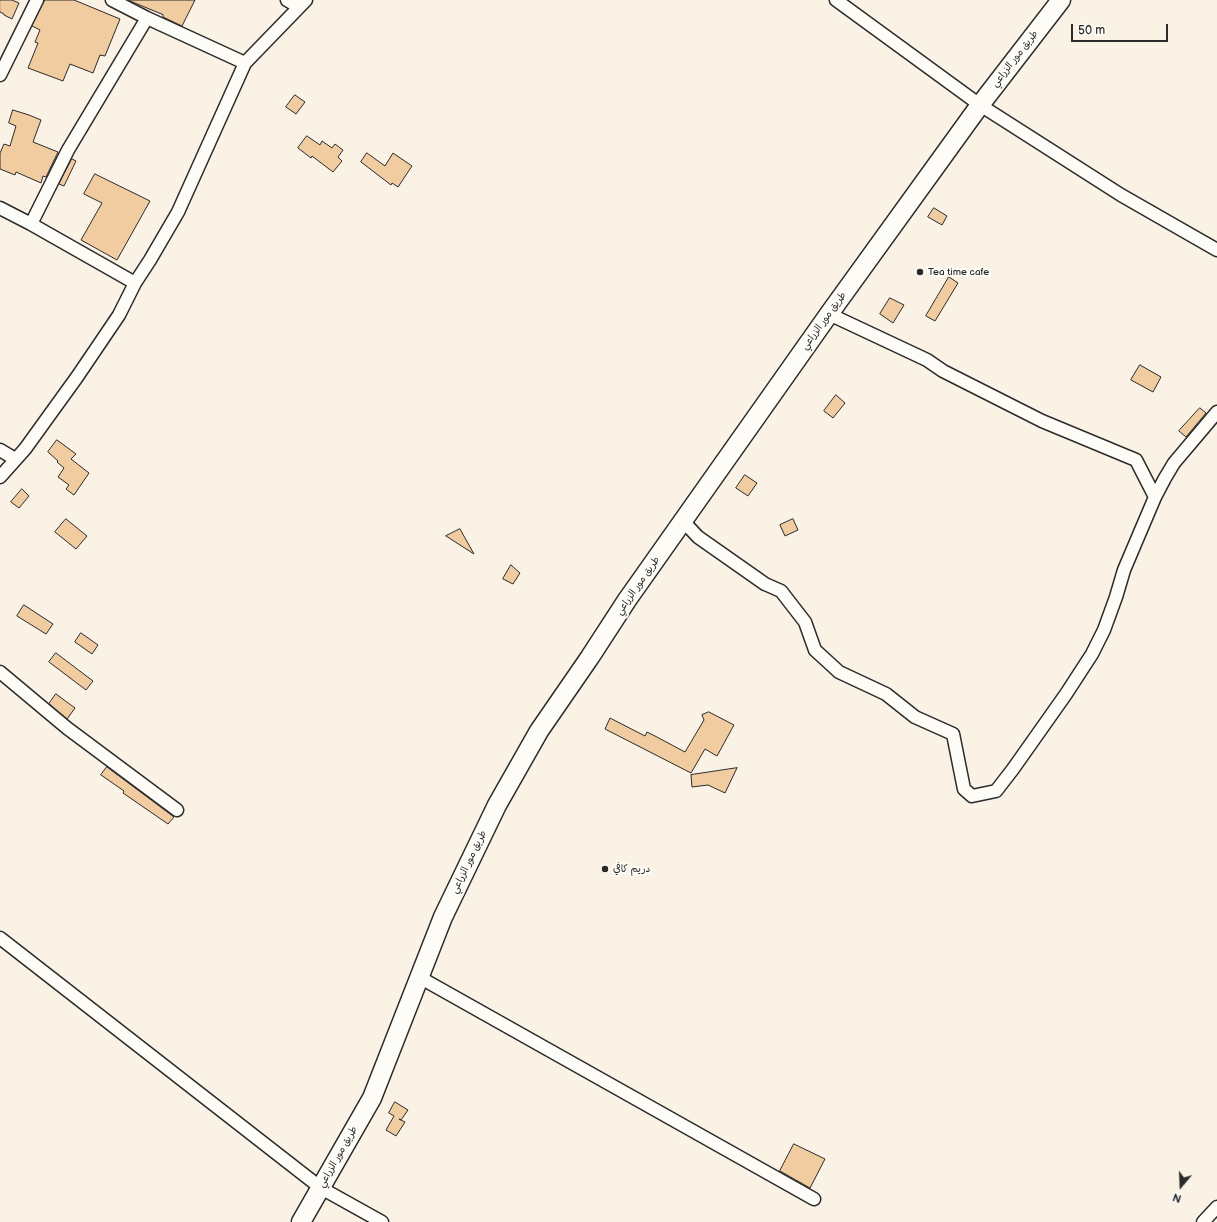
<!DOCTYPE html>
<html>
<head>
<meta charset="utf-8">
<style>
  body { margin:0 }
  #map { position:relative; width:1217px; height:1222px; overflow:hidden; background:#fbf2e6; font-family:"Balsamiq Sans",sans-serif }
  canvas { display:block }
  .north { position:absolute; left:1161px; top:1166px; width:40px; height:40px; -webkit-text-stroke:3px #fdfcf7; paint-order:stroke; rotate:199deg; font-size:11px; font-weight:700; line-height:16px; text-align:center; color:#2b2b2b }
  .north::after { content:''; display:block; margin:auto; width:14px; height:18px; background:#2b2b2b; clip-path:polygon(50% 0,100% 100%,50% 72%,0 100%) }
  .scale { position:absolute; left:1071px; top:24px; width:97px; height:18px; box-sizing:border-box; border:2px solid #2b2b2b; border-top:0; padding-left:5px; font-size:12px; line-height:14px; white-space:nowrap; color:#2b2b2b; -webkit-text-stroke:3px #fdfcf7; paint-order:stroke }
</style>
</head>
<body>
<div id="map">
<canvas width="1217" height="1222"></canvas>
<div class="north">N</div>
<div class="scale">50 m</div>
</div>
<script>
const c = document.querySelector('canvas').getContext('2d');
c.lineJoin = 'round';
function fill(path, color) { c.fillStyle = color; c.fill(path, 'evenodd'); }
function strokePath(path, color, width, dash) { c.strokeStyle = color; c.lineWidth = width; c.lineCap = dash ? 'butt' : 'round'; c.setLineDash(dash || []); c.stroke(path); }
function write(font, color, halo, rows, align = 'center') {
  c.font = font + ' "Balsamiq Sans","Playpen Sans Arabic",sans-serif'; c.lineWidth = 4; c.setLineDash([]); c.textBaseline = 'middle'; c.strokeStyle = halo; c.fillStyle = color; for (const [text, x, y, turn = 0] of rows) {
    c.save(); c.translate(x, y); c.rotate((+turn || 0) * Math.PI / 180); c.textAlign = isNaN(turn) ? turn : align; if (halo) c.strokeText(text, 0, 0); c.fillText(text, 0, 0); c.restore();
  }
}
const building = new Path2D(`
  M 0,0 L 12,0 L 19,3 L 12,19 L 4,15 L 4,14 L 0,12 Z
  M 45,0 L 74,0 L 120,19 L 105,56 L 100,55 L 93,73 L 70,64 L 63,81 L 28,68 L 38,43 L 35,42 L 40,30 L 32,26 Z
  M 128,0 L 195,0 L 182,26 L 163,17 L 163,15 Z
  M 295,95 L 305,102 L 296,114 L 286,107 Z
  M 13,110 L 29,115 L 41,120 L 33,142 L 58,152 L 46,177 L 43,176 L 41,183 L 16,172 L 15,175 L 0,169 L 0,153 L 4,144 L 10,146 L 16,126 L 9,123 Z
  M 307,136 L 320,145 L 322,141 L 332,148 L 335,144 L 343,150 L 338,157 L 342,161 L 333,172 L 312,156 L 311,158 L 298,148 Z
  M 367,153 L 385,166 L 393,153 L 412,166 L 398,187 L 392,183 L 391,185 L 361,162 Z
  M 72,159 L 76,161 L 64,186 L 59,184 Z
  M 95,174 L 150,201 L 117,260 L 81,240 L 102,203 L 84,194 Z
  M 934,208 L 947,216 L 942,225 L 928,217 Z
  M 949,277 L 958,283 L 935,321 L 926,316 Z
  M 890,298 L 904,305 L 893,323 L 880,314 Z
  M 1140,365 L 1161,377 L 1153,392 L 1131,380 Z
  M 836,395 L 845,403 L 833,418 L 824,411 Z
  M 1200,408 L 1206,413 L 1186,437 L 1179,431 Z
  M 57,440 L 76,454 L 71,459 L 89,473 L 74,495 L 66,489 L 69,485 L 58,477 L 64,468 L 57,462 L 58,461 L 48,452 Z
  M 745,475 L 757,483 L 748,496 L 736,488 Z
  M 22,489 L 29,496 L 19,508 L 11,502 Z
  M 66,519 L 87,536 L 76,549 L 55,532 Z
  M 793,519 L 798,530 L 785,536 L 780,525 Z
  M 460,529 L 474,554 L 446,536 Z
  M 511,565 L 520,573 L 513,584 L 503,579 Z
  M 24,605 L 53,624 L 46,634 L 17,616 Z
  M 81,633 L 98,645 L 92,654 L 75,642 Z
  M 56,653 L 93,681 L 86,690 L 49,662 Z
  M 56,694 L 75,708 L 67,719 L 49,704 Z
  M 709,712 L 734,725 L 717,756 L 705,749 L 691,773 L 605,729 L 610,718 L 645,736 L 647,732 L 655,736 L 685,752 L 704,720 L 702,715 Z
  M 107,767 L 174,817 L 168,824 L 123,793 L 124,791 L 101,775 Z
  M 737,768 L 725,793 L 708,785 L 692,787 L 691,775 Z
  M 395,1102 L 408,1110 L 401,1120 L 399,1119 L 405,1122 L 396,1136 L 386,1130 L 394,1116 L 389,1113 Z
  M 794,1144 L 825,1159 L 810,1188 L 780,1171 Z`);
const street = new Path2D(`
  M 112,0 L 147,18 L 245,63
  M 287,0 L 299,7
  M 836,0 L 980,105 L 1121,195 L 1217,250
  M 0,75 L 37,0
  M 0,208 L 31,224 L 135,283
  M 31,224 L 68,150 L 147,18
  M 829,314 L 927,360 L 943,371 L 1042,421 L 1136,460 L 1155,497
  M 0,450 L 15,459
  M 0,477 L 25,449 L 77,377 L 119,315 L 135,283 L 150,260 L 178,212 L 245,63 L 306,0
  M 683,521 L 698,537 L 765,584 L 781,591 L 805,622 L 815,650 L 839,672 L 886,694 L 915,717 L 953,734 L 964,789 L 972,796 L 996,791 L 1013,769 L 1066,694 L 1092,654 L 1104,630 L 1116,597 L 1124,570 L 1155,497 L 1165,478 L 1174,463 L 1217,412
  M 0,672 L 67,728 L 177,810
  M 0,938 L 321,1188 L 382,1222
  M 419,977 L 814,1199
  M 1203,1222 L 1217,1207`);
const secondary = new Path2D(`
  M 301,1222 L 372,1098 L 443,917 L 497,805 L 539,731 L 590,657 L 627,600 L 829,314 L 980,105 L 1061,0`);
const markers = [
  [920,272,4,"#2b2b2b"],
  [605,869,4,"#2b2b2b"]
];
const streetNames = [
  ["طريق مور الزراعي",1015,59,-52],
  ["طريق مور الزراعي",824,321,-54],
  ["طريق مور الزراعي",638,586,-55],
  ["طريق مور الزراعي",469,862,-64],
  ["طريق مور الزراعي",338,1157,-60]
];
const poiNames = [
  ["Tea time cafe",928,272],
  ["دريم كافي",613,869]
];
fill(building, '#f1cca1');
strokePath(building, '#2b2b2b', 1);
strokePath(street, '#2b2b2b', 15);
strokePath(secondary, '#2b2b2b', 21);
strokePath(street, '#fdfcf7', 12);
strokePath(secondary, '#fdfcf7', 18);
for (const [x, y, r, color] of markers) { const dot = new Path2D(); dot.arc(x, y, r, 0, 2 * Math.PI); c.fillStyle = color; c.fill(dot); strokePath(dot, '#fdfcf7', 1.5); }
write('10px', '#2b2b2b', '#fdfcf7', streetNames);
write('10px', '#2b2b2b', '#fdfcf7', poiNames, 'left');
</script>
</body>
</html>
